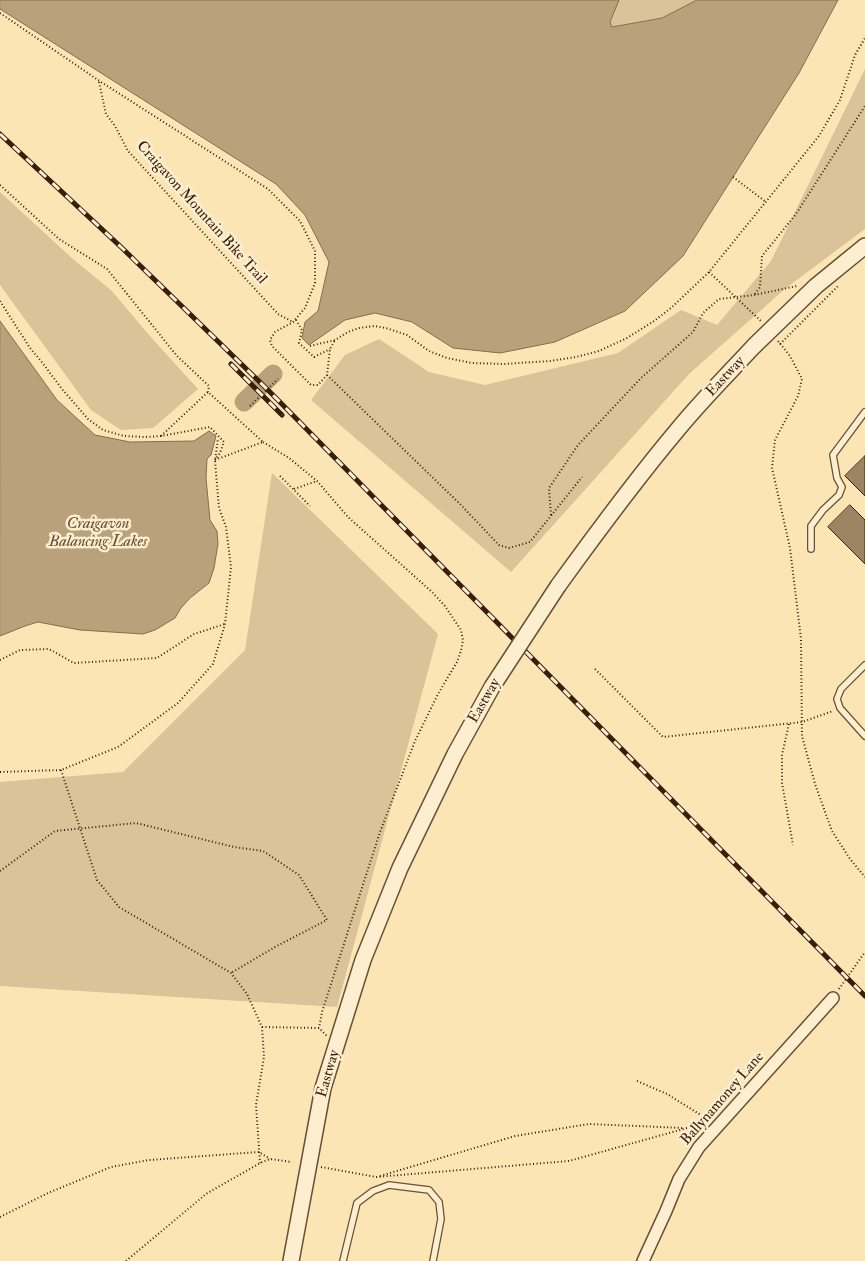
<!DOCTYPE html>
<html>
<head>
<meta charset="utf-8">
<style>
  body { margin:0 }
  canvas { display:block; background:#fbe5b5 }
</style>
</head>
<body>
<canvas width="865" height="1261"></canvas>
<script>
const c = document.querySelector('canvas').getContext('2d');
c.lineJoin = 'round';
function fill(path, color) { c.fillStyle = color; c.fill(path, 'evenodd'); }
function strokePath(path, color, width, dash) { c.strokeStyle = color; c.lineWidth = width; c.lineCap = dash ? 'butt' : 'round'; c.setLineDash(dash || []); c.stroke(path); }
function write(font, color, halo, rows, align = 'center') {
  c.font = font + ' "IM FELL Double Pica",serif'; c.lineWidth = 5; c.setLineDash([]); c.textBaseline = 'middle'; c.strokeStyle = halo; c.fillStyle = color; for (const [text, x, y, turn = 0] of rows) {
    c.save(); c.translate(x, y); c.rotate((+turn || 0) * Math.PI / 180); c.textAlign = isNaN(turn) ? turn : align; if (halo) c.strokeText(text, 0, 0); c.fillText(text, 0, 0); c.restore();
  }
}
const green = new Path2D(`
  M 619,0 L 697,0 L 662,18 L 612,27 L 610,23 Z
  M 865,69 L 865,229 L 786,288 L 689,374 L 511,572 L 311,400 L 345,355 L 379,339 L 429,372 L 485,385 L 618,353 L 681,310 L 717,325 L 771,261 Z
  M 0,192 L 74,260 L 111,290 L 149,335 L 198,389 L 153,428 L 121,430 L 91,410 L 0,285 Z
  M 272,473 L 438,634 L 337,1007 L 0,986 L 0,782 L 123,772 L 245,650 Z`);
const water = new Path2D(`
  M 0,0 L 619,0 L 610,22 L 612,27 L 662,18 L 697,0 L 838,0 L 799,73 L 683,256 L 625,311 L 555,342 L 500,353 L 453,348 L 412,322 L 375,313 L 345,320 L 309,345 L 302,338 L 305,322 L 318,311 L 329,262 L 305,215 L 276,184 L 0,9 Z
  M 0,321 L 57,400 L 95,435 L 130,442 L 194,441 L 209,431 L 216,436 L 211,455 L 207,459 L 206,478 L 210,520 L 217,531 L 218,544 L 214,568 L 209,583 L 190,598 L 181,608 L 175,618 L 155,630 L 143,634 L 80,630 L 38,622 L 25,626 L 0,636 Z`);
const river = new Path2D(`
  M 244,402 L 273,374`);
const building = new Path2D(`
  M 865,456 L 865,496 L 845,476 Z
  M 850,505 L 865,520 L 865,564 L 828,527 Z`);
const path = new Path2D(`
  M 0,13 L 98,80 L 268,189 L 300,221 L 315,251 L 315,283 L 305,308 L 293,322 L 275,332 L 270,340 L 272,346 L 311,385 L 318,385 L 327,375 L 330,349 L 335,340
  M 99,82 L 106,114 L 115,126 L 128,151 L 278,314 L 293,322
  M 733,177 L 766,202
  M 0,185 L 59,239 L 107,269 L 177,356 L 209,386 L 208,392
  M 709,272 L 762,322
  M 755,294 L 760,287 L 762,256 L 796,214 L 865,106
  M 0,301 L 30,348 L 41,361 L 62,389 L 88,419 L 103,430 L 124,436 L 145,437 L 161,436 L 210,427 L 224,442 L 220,453 L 215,460
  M 296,320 L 302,330 L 299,343 L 314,357 L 330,349
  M 778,341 L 790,356 L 802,379 L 798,396 L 775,440 L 772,468 L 790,548 L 801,639 L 802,736 L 815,784 L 832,831 L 850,859 L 865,877
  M 780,344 L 839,285
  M 310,346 L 335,340 L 348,332 L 359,328 L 374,326 L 386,328 L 407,335 L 429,351 L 447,358 L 472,363 L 504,364 L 550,361 L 576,357 L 599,351 L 627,338 L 654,321 L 671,308 L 709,272 L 819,136 L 840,100 L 855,55 L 865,38
  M 327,375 L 460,504 L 499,545 L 509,548 L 530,542 L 582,477
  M 250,406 L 278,379
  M 161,436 L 208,392 L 263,442 L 215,460
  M 263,442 L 289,458 L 317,481 L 348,517 L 432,592 L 445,606 L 461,630 L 463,640 L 461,651 L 457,662 L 438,694 L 415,741 L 380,832 L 322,1012 L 319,1028
  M 280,476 L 310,506
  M 294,489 L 317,481
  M 551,515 L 549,488 L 578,445 L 641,378 L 693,332 L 703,313 L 719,299 L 754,295 L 797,286
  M 0,660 L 20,650 L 49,649 L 74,663 L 157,658 L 194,634 L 225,624
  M 595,669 L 663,737 L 802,722 L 833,711
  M 789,724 L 782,755 L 782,783 L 793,845
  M 61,770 L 97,880 L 119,907 L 231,973 L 247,994 L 262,1027 L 264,1057 L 256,1105 L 260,1163
  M 0,772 L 61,770 L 118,747 L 178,703 L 213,664 L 225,624 L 231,567 L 226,527 L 219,508 L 215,461 L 218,438
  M 0,871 L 55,831 L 136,823 L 234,847 L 263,851 L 299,875 L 327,920 L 275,947 L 231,973
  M 839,989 L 865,952
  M 262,1027 L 319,1028 L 327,1036
  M 637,1081 L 667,1094 L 704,1117 L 708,1121
  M 689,1128 L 701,1128
  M 321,1167 L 376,1177 L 569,1161 L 687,1128
  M 380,1176 L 515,1136 L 589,1124 L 684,1128
  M 0,1217 L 48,1193 L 111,1167 L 149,1160 L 259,1152 L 270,1159
  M 126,1261 L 206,1194 L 260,1163 L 270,1159 L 292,1162`);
const service = new Path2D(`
  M 811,549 L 811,526 L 823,510 L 839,495 L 842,487 L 837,478 L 833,455 L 865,412
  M 865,665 L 841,689 L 837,699 L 840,708 L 865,736
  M 343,1261 L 357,1203 L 373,1191 L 389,1185 L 429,1190 L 439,1202 L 441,1219 L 433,1261`);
const minor = new Path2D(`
  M 643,1261 L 666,1211 L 679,1179 L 699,1147 L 833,998`);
const tertiary = new Path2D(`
  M 785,316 L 816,286 L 865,246
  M 558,586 C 597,532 636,479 679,428 C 702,400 729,373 754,346
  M 291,1261 L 323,1088 L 363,960 L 400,868 L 455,754 L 492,687`);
const rail = new Path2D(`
  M 0,134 L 121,247 L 269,391 L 865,996
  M 231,364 L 282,415`);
const tertiaryBridge = new Path2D(`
  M 754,346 L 785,316
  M 492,687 L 558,586`);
const streetNames = [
  ["Craigavon Mountain Bike Trail",201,213,48],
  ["Eastway",726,377,-47],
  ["Eastway",485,701,-60],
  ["Eastway",329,1074,-74],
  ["Ballynamoney Lane",723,1099,-49]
];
const waterNames = [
  ["Craigavon",98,525],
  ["Balancing Lakes",98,543]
];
fill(green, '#dac398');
fill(water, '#b9a17c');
strokePath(water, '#856d4f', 1);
strokePath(river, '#b9a17c', 19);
fill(building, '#9d8564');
strokePath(building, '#381e0c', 1);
strokePath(service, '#695036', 8);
strokePath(minor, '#695036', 14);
strokePath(tertiary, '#695036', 18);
strokePath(path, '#381e0c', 2, [1, 2.5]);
strokePath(service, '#fceecf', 5.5);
strokePath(minor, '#fceecf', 11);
strokePath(tertiary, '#fceecf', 15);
strokePath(rail, '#381e0c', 5);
strokePath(rail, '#fceecf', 3, [9]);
strokePath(tertiaryBridge, '#695036', 18, []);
strokePath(tertiaryBridge, '#fceecf', 15);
write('15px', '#381e0c', '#fceecf', streetNames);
write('italic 16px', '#654c33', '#fceecf', waterNames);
</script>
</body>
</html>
